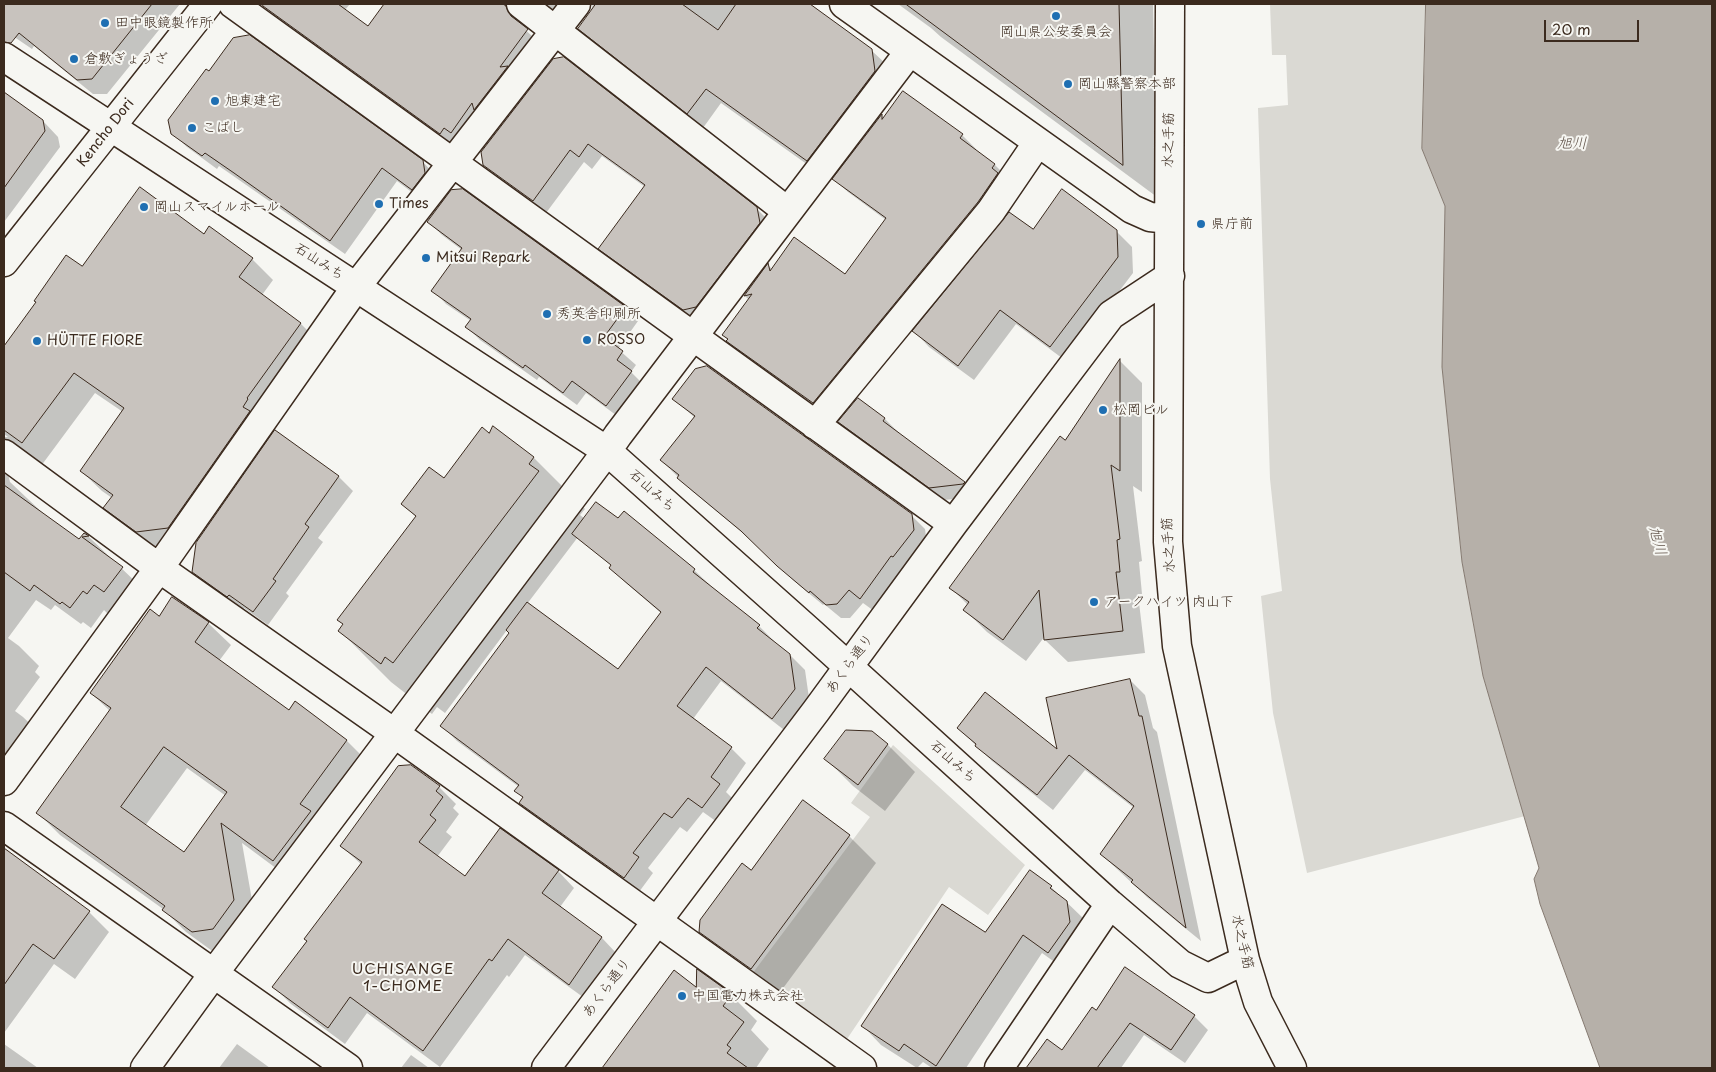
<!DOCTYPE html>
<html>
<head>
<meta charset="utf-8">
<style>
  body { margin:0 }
  #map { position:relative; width:1716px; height:1072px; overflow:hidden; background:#f6f6f2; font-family:"Playpen Sans",sans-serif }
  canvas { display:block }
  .frame { position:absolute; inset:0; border:5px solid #3b2a1e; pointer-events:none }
  .scale { position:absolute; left:1544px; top:20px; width:95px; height:22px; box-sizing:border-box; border:2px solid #3b2a1e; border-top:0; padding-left:6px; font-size:15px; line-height:18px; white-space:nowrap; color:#3b2a1e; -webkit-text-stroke:4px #f6f6f2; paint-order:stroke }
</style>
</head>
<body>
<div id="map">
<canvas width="1716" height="1072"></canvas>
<div class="frame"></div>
<div class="scale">20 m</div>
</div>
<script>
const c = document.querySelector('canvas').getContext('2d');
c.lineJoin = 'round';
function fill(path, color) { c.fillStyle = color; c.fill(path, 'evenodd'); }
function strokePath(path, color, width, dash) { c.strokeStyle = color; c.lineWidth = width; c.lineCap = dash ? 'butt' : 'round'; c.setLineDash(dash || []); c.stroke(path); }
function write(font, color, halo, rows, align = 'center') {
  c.font = font + ' "Playpen Sans","Klee One",sans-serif'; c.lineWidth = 4; c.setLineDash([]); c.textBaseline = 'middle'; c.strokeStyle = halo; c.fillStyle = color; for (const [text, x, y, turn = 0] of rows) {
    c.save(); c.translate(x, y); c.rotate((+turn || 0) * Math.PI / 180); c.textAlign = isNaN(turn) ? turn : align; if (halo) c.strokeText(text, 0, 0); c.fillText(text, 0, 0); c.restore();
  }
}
const green = new Path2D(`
  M 1270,4 L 1426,4 L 1422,149 L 1445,206 L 1442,367 L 1462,562 L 1483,676 L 1525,816 L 1307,873 L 1273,713 L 1261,596 L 1282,591 L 1270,479 L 1258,108 L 1288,105 L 1286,55 L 1272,55 Z
  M 893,745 L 1025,865 L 988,915 L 949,887 L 845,1042 L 752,974 L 870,817 L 851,803 Z`);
const water = new Path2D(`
  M 1426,4 L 1712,4 L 1712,1068 L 1600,1068 L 1540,904 L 1534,879 L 1539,868 L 1483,676 L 1462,562 L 1442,367 L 1445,206 L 1422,149 Z`);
const shadow = new Path2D(`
  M 4,4 L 180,4 L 107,94 L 93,94 L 34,46 L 32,49 L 4,30 Z
  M 264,4 L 350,4 L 345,10 L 368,27 L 386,4 L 475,4 L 479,6 L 480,4 L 535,4 L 520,17 L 521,26 L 542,45 L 455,148 L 280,21 L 264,6 Z
  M 541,4 L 572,4 L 562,18 L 547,6 Z
  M 593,4 L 808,4 L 871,50 L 887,65 L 822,175 L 721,103 L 703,128 L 595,44 L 580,28 L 590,14 Z
  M 898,4 L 1153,4 L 1157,197 L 941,37 L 931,28 Z
  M 554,60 L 756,208 L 770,222 L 698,323 L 613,262 L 600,249 L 645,187 L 602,156 L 592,169 L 584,162 L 546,213 L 498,179 L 484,165 Z
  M 4,93 L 43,121 L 58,137 L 60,147 L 4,222 Z
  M 882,116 L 884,119 L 962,135 L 976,149 L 975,150 L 995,165 L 1008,178 L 827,416 L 742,355 L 723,335 L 749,300 L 745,296 L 768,265 L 772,269 L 846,276 L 886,220 L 848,192 L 834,179 Z
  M 172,133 L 422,161 L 436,176 L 426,203 L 397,181 L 345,254 L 219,166 L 217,169 L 187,147 Z
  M 429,222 L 625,308 L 638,321 L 618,349 L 636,365 L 631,372 L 644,385 L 620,418 L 586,393 L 577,405 L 539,377 L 537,380 L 480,340 L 467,327 L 471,321 L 446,304 L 433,290 L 462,250 L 442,235 Z
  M 210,228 L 252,259 L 273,280 L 262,295 L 301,324 L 321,344 L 157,552 L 126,528 L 105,508 L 112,498 L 102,491 L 81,471 L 123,412 L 95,393 L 41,466 L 8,474 L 10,482 L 48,518 L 79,541 L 85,534 L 89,537 L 142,588 L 126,612 L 115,604 L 108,614 L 104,610 L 91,628 L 83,622 L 81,624 L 55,605 L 51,610 L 36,600 L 8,638 L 19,646 L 39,666 L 35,672 L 40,677 L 15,711 L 23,717 L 44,737 L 4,787 L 4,437 L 8,437 L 4,434 L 4,346 L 82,268 L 204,236 Z
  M 1033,231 L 1116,231 L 1132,247 L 1133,273 L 1066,361 L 1016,324 L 974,380 L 929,347 L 914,331 Z
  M 1120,361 L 1142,383 L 1142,492 L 1133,486 L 1142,561 L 1139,562 L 1142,594 L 1138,594 L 1145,653 L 1068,662 L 1045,640 L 1045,636 L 1026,661 L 987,632 L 965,610 L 968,605 L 951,588 L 1065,441 Z
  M 674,399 L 911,515 L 925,529 L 927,544 L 874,611 L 863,603 L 850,618 L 841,618 L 824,604 L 823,605 L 793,580 L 756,544 L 692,491 L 661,460 L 695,418 Z
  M 858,399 L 885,419 L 898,432 L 897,433 L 964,483 L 977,496 L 977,497 L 943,500 L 853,435 L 840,422 Z
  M 494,428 L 534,458 L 585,509 L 580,515 L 585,519 L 619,520 L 694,570 L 710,585 L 709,586 L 759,626 L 774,641 L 773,642 L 789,654 L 805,670 L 810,705 L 788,733 L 721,681 L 693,719 L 731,748 L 746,763 L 726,792 L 734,800 L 717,822 L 703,812 L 687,832 L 680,827 L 648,868 L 653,873 L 639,892 L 536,818 L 520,803 L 524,799 L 516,791 L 519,787 L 457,741 L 442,726 L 510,633 L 507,630 L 445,713 L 437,707 L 432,714 L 391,682 L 340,631 L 344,625 L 338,620 L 416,517 L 402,504 L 444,479 ZM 578,537 L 612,566 L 611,568 L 626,583 L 661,613 L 618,670 L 527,604 Z
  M 275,431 L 339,477 L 353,491 L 318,538 L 323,542 L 286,593 L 289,596 L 268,625 L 244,608 L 242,610 L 208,586 L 193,572 Z
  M 188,609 L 208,623 L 231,645 L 219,661 L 289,712 L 295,703 L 347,741 L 369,763 L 296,883 L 242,843 L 256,923 L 215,953 L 186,932 L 163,909 L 60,835 L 38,813 L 110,711 L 91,693 L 159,618 ZM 187,768 L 226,796 L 184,854 L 145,826 Z
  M 1130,680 L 1145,695 L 1153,728 L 1157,732 L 1201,941 L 1148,898 L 1101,854 L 1134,808 L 1085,770 L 1053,810 L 992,761 L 958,728 L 1059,752 Z
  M 872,733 L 888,745 L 915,772 L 885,811 L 853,786 L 826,759 Z
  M 410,766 L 439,787 L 456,804 L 453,808 L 459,814 L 446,832 L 452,837 L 437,857 L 465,878 L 558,871 L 574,888 L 560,907 L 602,938 L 618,955 L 587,1000 L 525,955 L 509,977 L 507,975 L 440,1067 L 367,1013 L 345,1044 L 291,1004 L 274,987 L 362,865 L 341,846 Z
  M 804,802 L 849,836 L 876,863 L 778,995 L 728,959 L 701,932 L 752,872 Z
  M 4,849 L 89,912 L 109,932 L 75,979 L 54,964 L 4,1033 Z
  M 1030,871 L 1051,887 L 1086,921 L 1067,971 L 1042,953 L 966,1068 L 932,1068 L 923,1062 L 917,1068 L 881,1045 L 863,1026 L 985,934 Z
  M 674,972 L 698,989 L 699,972 L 731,995 L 757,1021 L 751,1030 L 769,1049 L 756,1068 L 603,1068 Z
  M 1096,1011 L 1194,1016 L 1208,1030 L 1185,1063 L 1144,1035 L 1121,1068 L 1027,1068 L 1047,1041 L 1062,1052 Z
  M 4,1044 L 38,1068 L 4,1068 Z
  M 237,1044 L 270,1068 L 219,1068 Z
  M 411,1055 L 429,1068 L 401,1068 Z`);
const building = new Path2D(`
  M 4,4 L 152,4 L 92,79 L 77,80 L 19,33 L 11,43 L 4,42 Z
  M 263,4 L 338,4 L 368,26 L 384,4 L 503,4 L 506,6 L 511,16 L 528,29 L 500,67 L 508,66 L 474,110 L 472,103 L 451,133 L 444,128 L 440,134 L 263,6 Z
  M 596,4 L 682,4 L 718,30 L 736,4 L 810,4 L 872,49 L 875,71 L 807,161 L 706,89 L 687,114 L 578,29 Z
  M 906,4 L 1119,4 L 1123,165 Z
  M 250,35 L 423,160 L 425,173 L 412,190 L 382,168 L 330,241 L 234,173 L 205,153 L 202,156 L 171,134 L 168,120 L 206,69 L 209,71 L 233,38 Z
  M 564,57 L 757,207 L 760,223 L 696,307 L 683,310 L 598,249 L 645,185 L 588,144 L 579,157 L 570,150 L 533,201 L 483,165 L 481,152 L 553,59 Z
  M 903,91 L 963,134 L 960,138 L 995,164 L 992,168 L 998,173 L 978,202 L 813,403 L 726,341 L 728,339 L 722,335 L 752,294 L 744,296 L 768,263 L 770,271 L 794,237 L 845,274 L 886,218 L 832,179 L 882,114 L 882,119 Z
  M 4,92 L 43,120 L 45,131 L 4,188 Z
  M 140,187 L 204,234 L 209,226 L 253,258 L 239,277 L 301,323 L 247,398 L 248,399 L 243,407 L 250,411 L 168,528 L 136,532 L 103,508 L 113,495 L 80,471 L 124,408 L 74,373 L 22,443 L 4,430 L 4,346 L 36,302 L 34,301 L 66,255 L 82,266 Z
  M 463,189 L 626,307 L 604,337 L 623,351 L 617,360 L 632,371 L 606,406 L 572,381 L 563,393 L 525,365 L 523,368 L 465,327 L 471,319 L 431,291 L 462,248 L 427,222 L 451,190 Z
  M 1062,189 L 1117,230 L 1118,257 L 1050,347 L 1000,310 L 958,366 L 912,331 L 1009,212 L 1033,229 Z
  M 1120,359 L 1120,471 L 1111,465 L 1120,539 L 1117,540 L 1120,572 L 1116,572 L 1123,631 L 1044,640 L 1039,590 L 1003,640 L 963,610 L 969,602 L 949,588 L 1060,436 L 1065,440 Z
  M 707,366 L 912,514 L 914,530 L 893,557 L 891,556 L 860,599 L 849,590 L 837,604 L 826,605 L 810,591 L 809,593 L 777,566 L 741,531 L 677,478 L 679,475 L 660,460 L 695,416 L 672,399 L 695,369 Z
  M 858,398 L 885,418 L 883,421 L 965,482 L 963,484 L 929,488 L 838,422 Z
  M 493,426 L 534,457 L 529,464 L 539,471 L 393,663 L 385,657 L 381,664 L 338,631 L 343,624 L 337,620 L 416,516 L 401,504 L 429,467 L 444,478 L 482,427 L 489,433 Z
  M 275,430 L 339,476 L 305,524 L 309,527 L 273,579 L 276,581 L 253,612 L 229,595 L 227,597 L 192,572 L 196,543 Z
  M 4,485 L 79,539 L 84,533 L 89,536 L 82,537 L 123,567 L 104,592 L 94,585 L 87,594 L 83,591 L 70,608 L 62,602 L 60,604 L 34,585 L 30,591 L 4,572 Z
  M 596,502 L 618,518 L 624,511 L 695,569 L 693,572 L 760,625 L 757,628 L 790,654 L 795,689 L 772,719 L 706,667 L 677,706 L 732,747 L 711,777 L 720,784 L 702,808 L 688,798 L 672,818 L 664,813 L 633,853 L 639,857 L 624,878 L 519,803 L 523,797 L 514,791 L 519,785 L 440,726 L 509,633 L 506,630 L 527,602 L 618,669 L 661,612 L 609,568 L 611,565 L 572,534 Z
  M 172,597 L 209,622 L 195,642 L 289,710 L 295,701 L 347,740 L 300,804 L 311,811 L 273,861 L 221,823 L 234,900 L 213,929 L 192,932 L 162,910 L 165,906 L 36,813 L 111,708 L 90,693 L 150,609 L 159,616 ZM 164,747 L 227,792 L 184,852 L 121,807 Z
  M 1130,679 L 1139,716 L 1142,716 L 1186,928 L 1131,882 L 1133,880 L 1100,854 L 1134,806 L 1069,755 L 1037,795 L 975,746 L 976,744 L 957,728 L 985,692 L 1057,749 L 1046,698 Z
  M 846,730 L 872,731 L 888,744 L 858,785 L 824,759 Z
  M 411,765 L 440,786 L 436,791 L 443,797 L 430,815 L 436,820 L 419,842 L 465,876 L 500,828 L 559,870 L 542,893 L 602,937 L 569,985 L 508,939 L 492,961 L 489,959 L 423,1051 L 350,997 L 328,1028 L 272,987 L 307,941 L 304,939 L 362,862 L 340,846 L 398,766 Z
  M 803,800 L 850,835 L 751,969 L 699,932 L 700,920 L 742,863 L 751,870 Z
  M 4,848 L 90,911 L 54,959 L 33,944 L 4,985 Z
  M 1030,870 L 1052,886 L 1050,888 L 1067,901 L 1070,922 L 1048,953 L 1023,935 L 936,1066 L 904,1044 L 899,1051 L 861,1026 L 942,904 L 985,932 Z
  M 1125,967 L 1195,1015 L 1171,1050 L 1130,1023 L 1097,1068 L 1026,1068 L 1047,1039 L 1062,1050 L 1092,1007 L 1096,1010 Z
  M 697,969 L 732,994 L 723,1006 L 744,1022 L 727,1045 L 731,1048 L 727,1053 L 748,1068 L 602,1068 L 674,970 L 696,987 Z`);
const minor = new Path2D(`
  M 233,4 L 953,524
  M 521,4 L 787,211
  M 844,4 L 1132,209 L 1150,217 L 1169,219
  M 1170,4 L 1168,542 L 1177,646 L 1245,960 L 1258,1002 L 1292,1068
  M 4,57 L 607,451 L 809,631 L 1110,904 L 1180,964 L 1208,978 L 1245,960
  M 4,262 L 208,4
  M 815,425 L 991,211 L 1038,142
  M 4,454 L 159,568 L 394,733 L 862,1068
  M 4,781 L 159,568 L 356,287 L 576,4
  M 4,826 L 348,1068
  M 145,1068 L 214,973 L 607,451 L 618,435 L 910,51
  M 546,1068 L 816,711 L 953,524 L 1111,315 L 1170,276
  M 999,1068 L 1110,904`);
const markers = [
  [1056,16,5,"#1f6fb2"],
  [105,23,5,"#1f6fb2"],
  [74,59,5,"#1f6fb2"],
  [1068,84,5,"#1f6fb2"],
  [215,101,5,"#1f6fb2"],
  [192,128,5,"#1f6fb2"],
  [379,204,5,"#1f6fb2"],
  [144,207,5,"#1f6fb2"],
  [1201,224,5,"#1f6fb2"],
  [426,258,5,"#1f6fb2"],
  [547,314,5,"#1f6fb2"],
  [587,340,5,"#1f6fb2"],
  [37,341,5,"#1f6fb2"],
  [1103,410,5,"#1f6fb2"],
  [1094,602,5,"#1f6fb2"],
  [682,996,5,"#1f6fb2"]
];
const poiNames = [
  ["田中眼鏡製作所",115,23],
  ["岡山県公安委員会",1056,32,"center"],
  ["倉敷ぎょうざ",84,59],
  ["岡山縣警察本部",1078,84],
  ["旭東建宅",225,101],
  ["こばし",202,128],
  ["Times",389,204],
  ["岡山スマイルホール",154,207],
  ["県庁前",1211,224],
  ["Mitsui Repark",436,258],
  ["秀英舎印刷所",557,314],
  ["ROSSO",597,340],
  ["HÜTTE FIORE",47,341],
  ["松岡ビル",1113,410],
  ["アークハイツ 内山下",1104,602],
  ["中国電力株式会社",692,996]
];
const streetNames = [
  ["Kencho Dori",106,133,-52],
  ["水之手筋",1169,140,-89],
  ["石山みち",319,262,33],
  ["石山みち",652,491,42],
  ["水之手筋",1169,545,-93],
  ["あくら通り",850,664,-54],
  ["石山みち",953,762,42],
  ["水之手筋",1242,942,77],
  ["あくら通り",607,988,-53]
];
const waterNames = [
  ["旭川",1572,144],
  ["旭川",1657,541,75]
];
const neighbourhoodNames = [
  ["UCHISANGE",403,970],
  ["1-CHOME",403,987]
];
fill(green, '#dad9d3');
fill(water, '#b6b0a9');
strokePath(water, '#857a71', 1);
fill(shadow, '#0003');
fill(building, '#c8c3be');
strokePath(building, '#3b2a1e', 1);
strokePath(minor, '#3b2a1e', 31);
strokePath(minor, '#f6f6f2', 28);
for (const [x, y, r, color] of markers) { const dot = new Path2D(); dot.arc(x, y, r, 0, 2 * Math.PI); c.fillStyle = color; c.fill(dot); strokePath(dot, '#f6f6f2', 2); }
write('14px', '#3b2a1e', '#f6f6f2', poiNames, 'left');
write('14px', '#3b2a1e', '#f6f6f2', streetNames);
write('italic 15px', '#605248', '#f6f6f2', waterNames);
c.letterSpacing = '1px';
write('15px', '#3b2a1e', '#f6f6f2', neighbourhoodNames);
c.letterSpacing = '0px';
</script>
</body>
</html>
